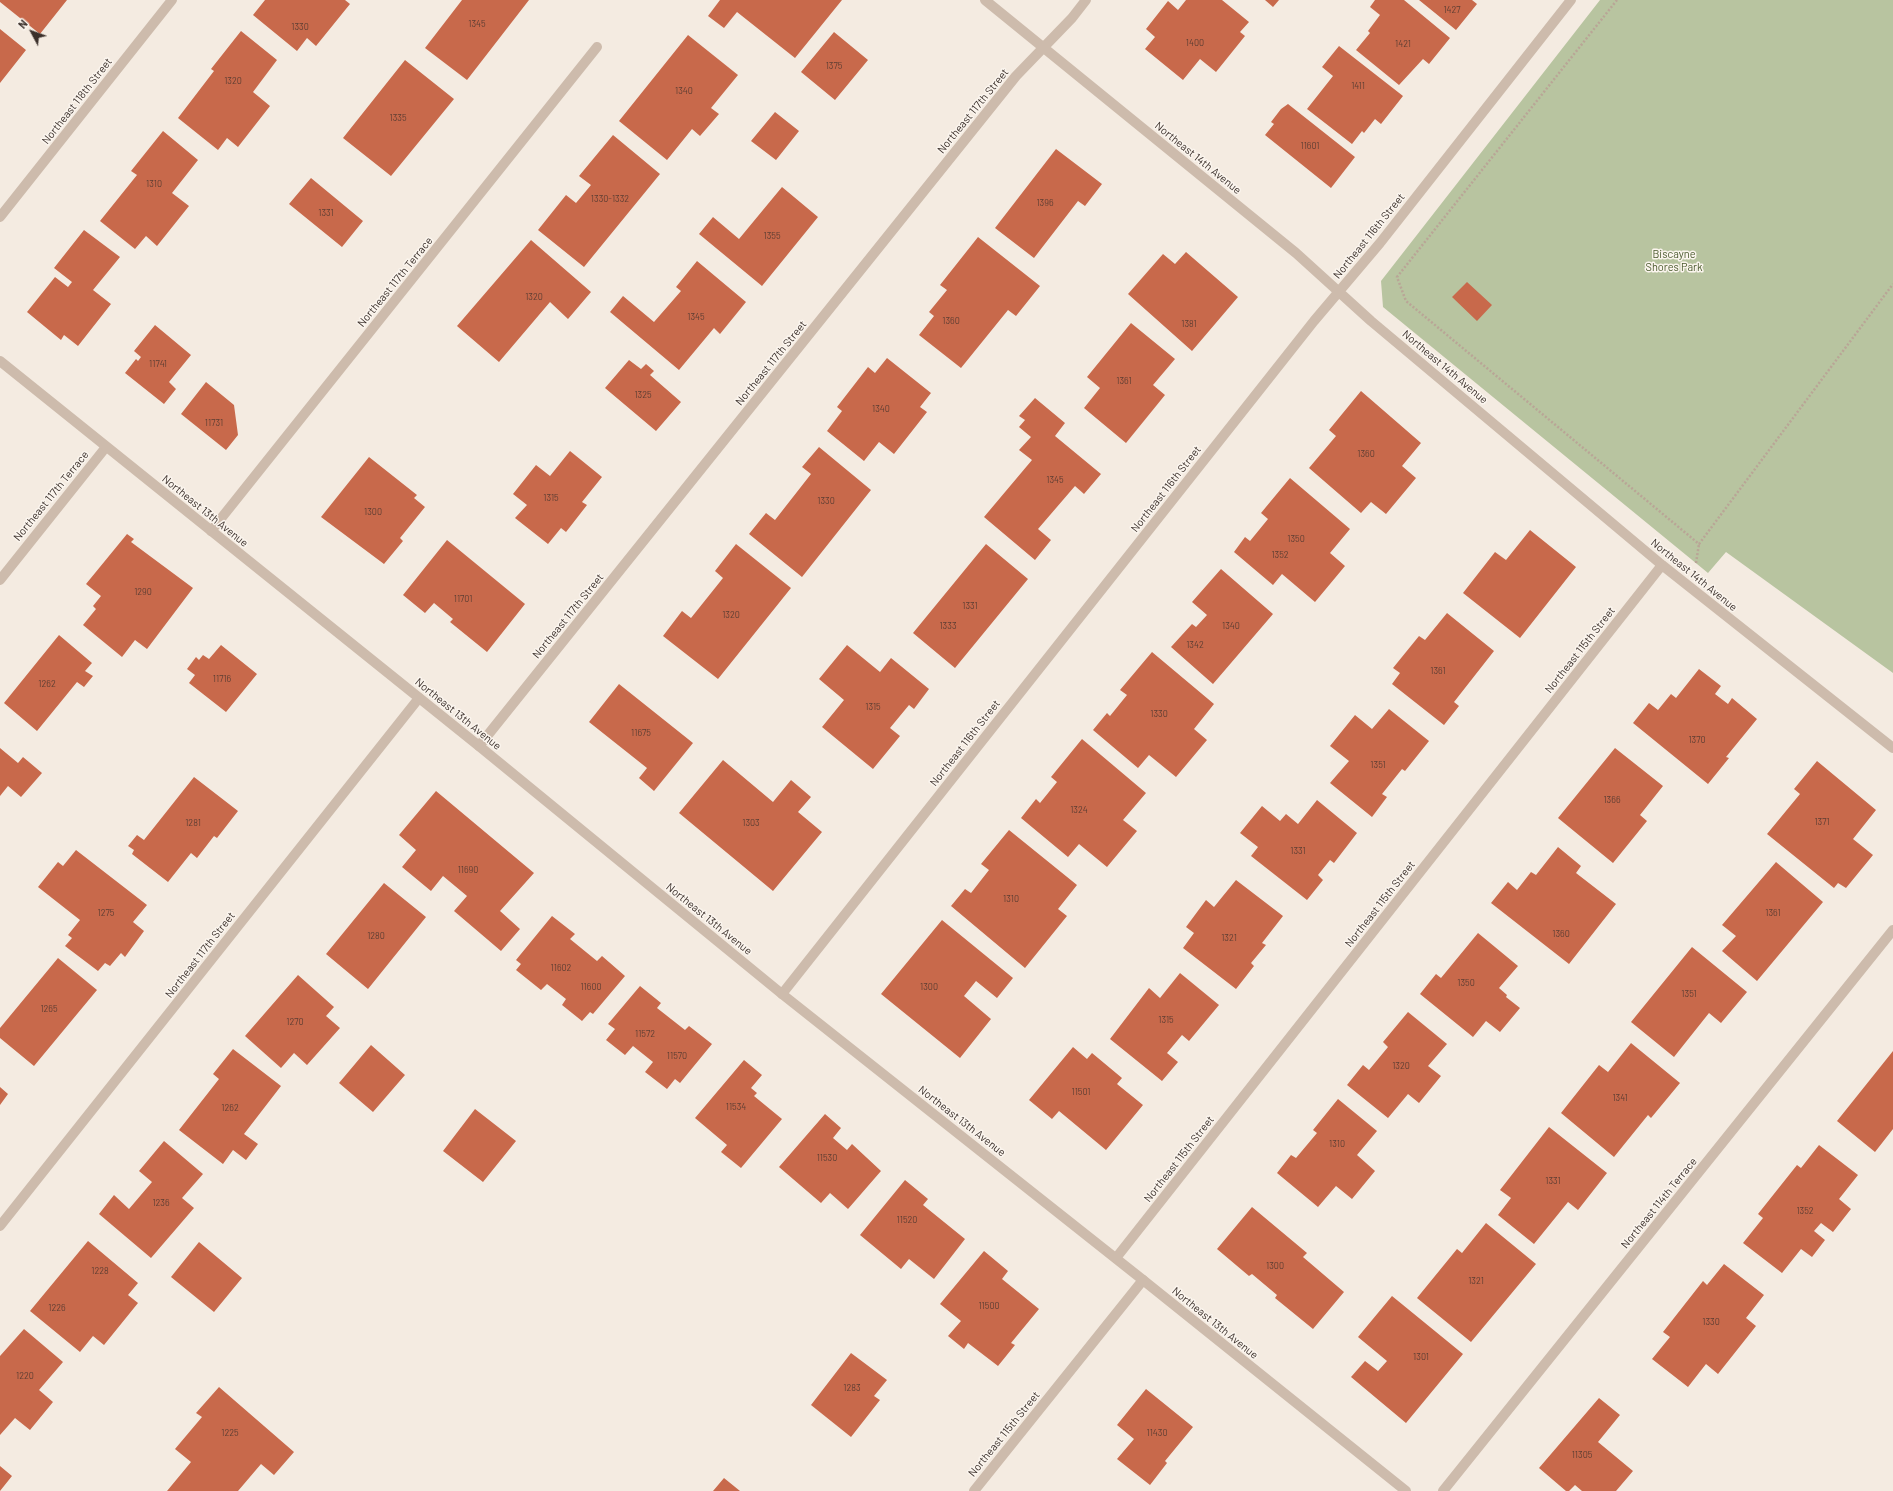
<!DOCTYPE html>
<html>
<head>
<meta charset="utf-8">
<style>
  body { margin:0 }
  #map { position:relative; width:1893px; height:1491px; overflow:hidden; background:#f4ebe1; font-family:Barlow,sans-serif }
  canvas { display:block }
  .north { position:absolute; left:12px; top:12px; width:40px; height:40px; -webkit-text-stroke:3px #fbf5ee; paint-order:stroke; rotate:311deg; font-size:11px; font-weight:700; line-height:16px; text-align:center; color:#3b302b }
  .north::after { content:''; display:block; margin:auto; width:14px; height:18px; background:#3b302b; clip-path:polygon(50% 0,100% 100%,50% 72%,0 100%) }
</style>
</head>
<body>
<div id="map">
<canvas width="1893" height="1491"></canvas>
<div class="north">N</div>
</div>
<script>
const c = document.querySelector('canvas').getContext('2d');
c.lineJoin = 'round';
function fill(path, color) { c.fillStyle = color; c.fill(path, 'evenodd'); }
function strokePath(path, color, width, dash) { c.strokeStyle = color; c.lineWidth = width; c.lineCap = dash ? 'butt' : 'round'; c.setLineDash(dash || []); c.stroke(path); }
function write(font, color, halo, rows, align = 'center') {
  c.font = font + ' Barlow,sans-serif'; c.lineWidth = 3; c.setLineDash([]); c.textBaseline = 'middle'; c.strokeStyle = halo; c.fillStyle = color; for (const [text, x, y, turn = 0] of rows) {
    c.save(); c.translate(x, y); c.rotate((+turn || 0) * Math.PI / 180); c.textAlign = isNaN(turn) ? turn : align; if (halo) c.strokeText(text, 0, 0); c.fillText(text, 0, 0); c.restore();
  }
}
const green = new Path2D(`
  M 1600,0 L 1893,0 L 1893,673 L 1726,552 L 1708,573 L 1383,307 L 1381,281 Z`);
const building = new Path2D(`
  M 0,0 L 67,0 L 40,34 L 0,2 Z
  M 265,0 L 345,0 L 350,4 L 316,46 L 307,38 L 297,51 L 253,15 Z
  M 462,0 L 529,0 L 467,80 L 425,48 Z
  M 720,0 L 842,0 L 795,58 L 737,12 L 724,28 L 708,16 Z
  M 1186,0 L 1222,0 L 1249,22 L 1240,32 L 1245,36 L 1216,72 L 1200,59 L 1183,80 L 1145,49 L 1155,37 L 1146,29 L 1168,1 L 1178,10 Z
  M 1265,0 L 1279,0 L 1273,7 Z
  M 1375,0 L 1404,0 L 1450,38 L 1429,64 L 1423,59 L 1399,85 L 1356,50 L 1370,33 L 1368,31 L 1380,15 L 1370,7 Z
  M 1419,0 L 1472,0 L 1477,4 L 1456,30 Z
  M 0,29 L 26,50 L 0,83 Z
  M 241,31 L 277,60 L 253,92 L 270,106 L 238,147 L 227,138 L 218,150 L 178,118 L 214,71 L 211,69 Z
  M 834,32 L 868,60 L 835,100 L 801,72 Z
  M 688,35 L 738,75 L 711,108 L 719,114 L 700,136 L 692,129 L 667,160 L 619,121 Z
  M 1339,46 L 1403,96 L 1381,124 L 1375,119 L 1364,133 L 1362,131 L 1352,144 L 1307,109 L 1333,76 L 1322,67 Z
  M 405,60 L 454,99 L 391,176 L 343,138 Z
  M 1288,104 L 1355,157 L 1331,188 L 1265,135 L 1274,124 L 1271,122 L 1281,109 Z
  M 775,112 L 799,131 L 776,160 L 751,141 Z
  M 163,131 L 198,160 L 172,193 L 189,206 L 157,246 L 146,236 L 135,249 L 100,221 L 137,175 L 131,171 Z
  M 613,135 L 660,174 L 584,267 L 538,230 L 566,195 L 576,203 L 591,185 L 579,176 Z
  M 1056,149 L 1102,184 L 1085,206 L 1078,201 L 1034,258 L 995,228 Z
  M 311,178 L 363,221 L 342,247 L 289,204 Z
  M 782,187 L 818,217 L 762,286 L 699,234 L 713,217 L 739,239 Z
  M 84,230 L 120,257 L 93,290 L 111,304 L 78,346 L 64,335 L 61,340 L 27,312 L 55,277 L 68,287 L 72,282 L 54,268 Z
  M 978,237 L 1040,286 L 1016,316 L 1008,310 L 961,368 L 919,335 L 934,316 L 929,312 L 947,290 L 940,285 Z
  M 531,240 L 591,292 L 568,319 L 550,302 L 499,362 L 457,326 Z
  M 1186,252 L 1238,297 L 1192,351 L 1128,294 L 1163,254 L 1175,264 Z
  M 697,261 L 746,302 L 720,334 L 714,328 L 679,370 L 610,312 L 623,296 L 654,322 L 681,291 L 676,287 Z
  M 1467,282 L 1492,305 L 1477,321 L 1452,297 Z
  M 1131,323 L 1175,359 L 1153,385 L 1165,395 L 1126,443 L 1084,408 L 1100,388 L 1087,377 Z
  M 155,325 L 191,355 L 169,382 L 176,389 L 164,404 L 125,373 L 136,359 L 138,361 L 141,357 L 134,351 Z
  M 887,358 L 931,393 L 920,407 L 927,412 L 894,454 L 879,442 L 864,461 L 827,431 L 842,411 L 837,407 L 868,367 L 875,373 Z
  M 629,360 L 641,369 L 646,364 L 654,371 L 650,375 L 681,402 L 656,431 L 605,388 Z
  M 206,382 L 234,405 L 238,435 L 226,450 L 181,414 Z
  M 1361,391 L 1421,443 L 1402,466 L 1416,478 L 1386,514 L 1371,502 L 1361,513 L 1309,468 L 1336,436 L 1329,430 Z
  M 1035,398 L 1065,423 L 1055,436 L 1101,474 L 1084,494 L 1075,486 L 1038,529 L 1051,540 L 1035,560 L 984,517 L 1032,460 L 1019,450 L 1031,437 L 1019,427 L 1025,420 L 1019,416 Z
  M 819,447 L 871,490 L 802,577 L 749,534 L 766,513 L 775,520 L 811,474 L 802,467 Z
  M 570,451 L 602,477 L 582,502 L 587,505 L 566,532 L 561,528 L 548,544 L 515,518 L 527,505 L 513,494 L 536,465 L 550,476 Z
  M 369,457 L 417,495 L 414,498 L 425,507 L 400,538 L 403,541 L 384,564 L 321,517 Z
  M 1290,478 L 1350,529 L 1330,553 L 1345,566 L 1315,602 L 1282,574 L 1273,585 L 1234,552 L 1245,537 L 1250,541 L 1268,519 L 1261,513 Z
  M 1530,530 L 1576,567 L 1520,638 L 1463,593 L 1495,552 L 1506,560 Z
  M 127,534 L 134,539 L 131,542 L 193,588 L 147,649 L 135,640 L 122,657 L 83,625 L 96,609 L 93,606 L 101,596 L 86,584 Z
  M 447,540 L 525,604 L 487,652 L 450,622 L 453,619 L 434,603 L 425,613 L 403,595 Z
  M 736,544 L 791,588 L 718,679 L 663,636 L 682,611 L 691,618 L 723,578 L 715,571 Z
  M 986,544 L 1028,579 L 955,668 L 913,633 Z
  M 1221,569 L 1273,614 L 1213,684 L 1171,647 L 1192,624 L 1196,627 L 1207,615 L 1192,602 Z
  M 1447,613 L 1494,651 L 1454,702 L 1459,706 L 1444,725 L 1392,684 L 1400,673 L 1393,668 L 1419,636 L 1425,640 Z
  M 59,635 L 92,663 L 85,671 L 93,676 L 84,687 L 77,682 L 37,731 L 4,703 Z
  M 221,645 L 257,674 L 226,712 L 189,683 L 195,675 L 187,669 L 196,657 L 199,660 L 203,655 L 209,659 Z
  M 847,645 L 880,672 L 891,658 L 929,689 L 914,709 L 909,705 L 890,728 L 900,736 L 873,769 L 822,727 L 844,700 L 819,679 Z
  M 1152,652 L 1214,704 L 1194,729 L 1207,740 L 1176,777 L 1149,755 L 1138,768 L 1093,730 L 1107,713 L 1110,716 L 1127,695 L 1120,690 Z
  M 1699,669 L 1721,686 L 1715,694 L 1728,704 L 1732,698 L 1757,719 L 1726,757 L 1729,758 L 1708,784 L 1633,723 L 1649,703 L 1658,710 L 1671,694 L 1676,698 Z
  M 619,684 L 693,743 L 654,791 L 639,778 L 647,768 L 589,722 Z
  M 1389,709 L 1429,741 L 1405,771 L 1402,769 L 1382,794 L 1387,797 L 1372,817 L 1330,783 L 1349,761 L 1330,746 L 1355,715 L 1372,729 Z
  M 1082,739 L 1146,793 L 1123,820 L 1137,831 L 1107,867 L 1079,844 L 1068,857 L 1021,818 L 1036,799 L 1040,803 L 1057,782 L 1051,777 Z
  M 0,748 L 18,763 L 23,757 L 42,773 L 21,797 L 8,786 L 0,796 Z
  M 1615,748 L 1663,786 L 1640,815 L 1647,821 L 1613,863 L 1558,818 Z
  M 723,760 L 773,802 L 791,780 L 811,797 L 798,812 L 822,832 L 773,891 L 679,813 Z
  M 1817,761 L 1876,810 L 1853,839 L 1873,855 L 1846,888 L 1838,883 L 1834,888 L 1767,834 L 1800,794 L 1794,789 Z
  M 194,777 L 238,811 L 217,838 L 214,836 L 197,858 L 191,853 L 168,882 L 132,854 L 134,850 L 128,846 L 137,835 L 144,840 Z
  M 436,791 L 534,873 L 500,911 L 520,929 L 501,951 L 454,911 L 467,896 L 443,876 L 431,891 L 402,867 L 416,850 L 399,835 Z
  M 1317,800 L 1357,833 L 1334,863 L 1330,860 L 1318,875 L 1323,880 L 1307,900 L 1251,856 L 1258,847 L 1240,833 L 1262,806 L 1280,821 L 1286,814 L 1298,824 Z
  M 1009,830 L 1077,885 L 1058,909 L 1067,916 L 1025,968 L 951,906 L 965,889 L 971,893 L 989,870 L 981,864 Z
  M 1558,847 L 1581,866 L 1576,873 L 1616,904 L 1569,964 L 1491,903 L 1508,882 L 1517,890 L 1531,872 L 1536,875 Z
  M 76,850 L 147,905 L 133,922 L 144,931 L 125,957 L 121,953 L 110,966 L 105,963 L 98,971 L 65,946 L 72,938 L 68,935 L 80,920 L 38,887 L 58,862 L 63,866 Z
  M 1776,862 L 1823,902 L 1757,981 L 1722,951 L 1736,936 L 1722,925 Z
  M 1236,880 L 1283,916 L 1262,943 L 1266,945 L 1251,963 L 1254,966 L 1236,989 L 1183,948 L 1194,933 L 1186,927 L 1206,900 L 1214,907 Z
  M 384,883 L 426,917 L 368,989 L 326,954 Z
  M 552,916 L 575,934 L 570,939 L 597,961 L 602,956 L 625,976 L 593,1014 L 590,1012 L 582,1021 L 562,1005 L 566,999 L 547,984 L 541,990 L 516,970 L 521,964 L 516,960 Z
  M 942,920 L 1013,978 L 997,998 L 976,981 L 964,996 L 991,1019 L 960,1058 L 881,994 Z
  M 1478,933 L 1518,966 L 1499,988 L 1507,995 L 1506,997 L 1520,1008 L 1500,1032 L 1486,1021 L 1473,1037 L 1420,994 L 1436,974 L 1441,978 Z
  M 1692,947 L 1747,992 L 1721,1023 L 1709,1013 L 1674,1057 L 1631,1022 Z
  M 58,958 L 97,990 L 34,1066 L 0,1038 L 0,1028 Z
  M 1180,973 L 1219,1005 L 1189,1041 L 1182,1035 L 1167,1053 L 1178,1062 L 1162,1081 L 1110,1039 L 1149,988 L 1160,998 Z
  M 298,975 L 334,1007 L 326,1016 L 340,1028 L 307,1065 L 294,1053 L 281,1068 L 245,1036 Z
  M 640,986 L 661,1003 L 657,1008 L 685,1030 L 689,1026 L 712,1044 L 680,1083 L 675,1079 L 667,1089 L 645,1072 L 653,1062 L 633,1046 L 625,1055 L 606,1040 L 615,1029 L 608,1024 Z
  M 1408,1012 L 1447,1044 L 1428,1066 L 1441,1076 L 1419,1103 L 1408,1094 L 1388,1118 L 1347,1085 L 1363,1065 L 1369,1070 L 1388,1047 L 1383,1042 Z
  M 1631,1043 L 1680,1083 L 1651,1118 L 1648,1115 L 1614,1157 L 1561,1113 L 1599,1065 L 1608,1072 Z
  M 371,1045 L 405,1075 L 373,1112 L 339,1083 Z
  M 1073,1047 L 1087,1059 L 1092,1053 L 1122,1078 L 1117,1084 L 1143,1105 L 1106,1150 L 1059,1111 L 1052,1119 L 1029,1100 Z
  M 233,1049 L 281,1086 L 244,1134 L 258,1144 L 246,1160 L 233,1150 L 223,1164 L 179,1130 L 219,1079 L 213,1074 Z
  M 1893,1051 L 1893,1129 L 1875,1152 L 1837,1121 Z
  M 744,1060 L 762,1075 L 751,1088 L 757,1093 L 754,1096 L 782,1119 L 741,1168 L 721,1152 L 727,1145 L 695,1118 Z
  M 0,1087 L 8,1094 L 0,1105 Z
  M 1338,1099 L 1377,1131 L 1357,1155 L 1375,1171 L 1352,1199 L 1336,1186 L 1318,1207 L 1277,1173 L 1291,1155 L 1296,1158 L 1317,1133 L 1313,1130 Z
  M 475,1109 L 516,1141 L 483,1182 L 443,1151 Z
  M 825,1114 L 841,1128 L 833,1138 L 847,1150 L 852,1144 L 881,1171 L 848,1209 L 830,1193 L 821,1203 L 779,1167 Z
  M 1549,1127 L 1607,1173 L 1578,1210 L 1568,1202 L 1534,1244 L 1498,1215 L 1511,1198 L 1500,1190 Z
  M 164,1141 L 203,1174 L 182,1198 L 194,1208 L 151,1258 L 99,1214 L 114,1195 L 129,1209 L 152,1182 L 139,1171 Z
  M 1819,1145 L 1858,1175 L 1839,1199 L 1851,1209 L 1833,1232 L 1821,1223 L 1814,1231 L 1825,1240 L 1812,1257 L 1801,1249 L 1782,1273 L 1743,1243 L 1763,1218 L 1758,1214 L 1797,1165 L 1801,1168 Z
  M 905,1180 L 928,1199 L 923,1205 L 965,1239 L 934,1279 L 909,1259 L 901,1269 L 860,1235 Z
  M 1252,1207 L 1307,1253 L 1303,1257 L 1344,1292 L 1313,1329 L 1275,1298 L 1277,1295 L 1252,1274 L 1249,1276 L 1217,1249 Z
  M 1486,1223 L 1536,1264 L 1471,1342 L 1417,1298 L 1457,1249 L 1462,1253 Z
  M 88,1241 L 138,1283 L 128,1295 L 138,1303 L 104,1345 L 93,1336 L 80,1352 L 30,1311 Z
  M 199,1242 L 242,1278 L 214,1312 L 171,1277 Z
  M 984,1251 L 1008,1271 L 1002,1279 L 1039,1309 L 1011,1343 L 1015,1345 L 998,1366 L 968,1343 L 964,1349 L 948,1336 L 961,1321 L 940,1304 Z
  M 1724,1264 L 1764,1295 L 1746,1318 L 1756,1326 L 1718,1374 L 1706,1364 L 1688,1387 L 1652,1359 L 1670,1337 L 1663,1332 L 1703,1281 L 1707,1285 Z
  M 1392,1296 L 1463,1354 L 1406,1423 L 1351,1377 L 1365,1361 L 1378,1371 L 1387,1361 L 1358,1337 Z
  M 24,1329 L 63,1362 L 39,1390 L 53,1402 L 30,1430 L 15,1418 L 0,1435 L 0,1356 Z
  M 851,1353 L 887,1380 L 874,1396 L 880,1400 L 851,1437 L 811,1405 Z
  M 219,1387 L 294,1452 L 274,1475 L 261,1464 L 238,1491 L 167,1491 L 191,1462 L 175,1449 L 202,1417 L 196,1413 Z
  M 1146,1389 L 1193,1427 L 1165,1461 L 1167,1463 L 1150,1485 L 1117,1459 L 1134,1439 L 1117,1425 Z
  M 1599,1398 L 1620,1415 L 1598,1442 L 1633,1471 L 1616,1491 L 1582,1491 L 1575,1485 L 1569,1491 L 1566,1491 L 1539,1468 Z
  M 0,1466 L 12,1476 L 0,1491 Z
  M 724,1478 L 740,1491 L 713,1491 Z`);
const path = new Path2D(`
  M 1617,0 L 1397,277 L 1406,301 L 1699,544 L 1893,284
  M 1696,563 L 1699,544`);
const minor = new Path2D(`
  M 985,0 L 1296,253 L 1371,321 L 1662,565 L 1893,748
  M 0,217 L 172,0
  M 211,531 L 597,47
  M 0,580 L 106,447
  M 479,746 L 1016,76 L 1072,18 L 1086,0
  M 782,994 L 1314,321 L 1380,243 L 1571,0
  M 0,1226 L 419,698
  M 1116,1258 L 1662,565
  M 974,1491 L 1143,1280
  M 1443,1491 L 1893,930`);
const tertiary = new Path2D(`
  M 0,361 L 479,746 L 782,994 L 1143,1280 L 1406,1491`);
const numberNames = [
  ["1427",1452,10],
  ["1345",477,24],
  ["1330",300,27],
  ["1400",1195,43],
  ["1421",1403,44],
  ["1375",834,66],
  ["1320",233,81],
  ["1411",1358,86],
  ["1340",684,91],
  ["1335",398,118],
  ["11601",1310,146],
  ["1310",154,184],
  ["1330-1332",610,199],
  ["1396",1045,203],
  ["1331",326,213],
  ["1355",772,236],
  ["1320",534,297],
  ["1345",696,317],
  ["1360",951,321],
  ["1381",1189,324],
  ["11741",158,364],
  ["1361",1124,381],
  ["1325",643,395],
  ["1340",881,409],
  ["11731",214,423],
  ["1360",1366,454],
  ["1345",1055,480],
  ["1315",551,498],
  ["1330",826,501],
  ["1300",373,512],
  ["1350",1296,539],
  ["1352",1280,555],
  ["1290",143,592],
  ["11701",463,599],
  ["1331",970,606],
  ["1320",731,615],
  ["1333",948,626],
  ["1340",1231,626],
  ["1342",1195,645],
  ["1361",1438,671],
  ["11716",222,679],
  ["1262",47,684],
  ["1315",873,707],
  ["1330",1159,714],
  ["11675",641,733],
  ["1370",1697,740],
  ["1351",1378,765],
  ["1366",1612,800],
  ["1324",1079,810],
  ["1371",1822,822],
  ["1281",193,823],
  ["1303",751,823],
  ["1331",1298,851],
  ["11690",468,870],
  ["1310",1011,899],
  ["1275",106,913],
  ["1361",1773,913],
  ["1360",1561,934],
  ["1280",376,936],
  ["1321",1229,938],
  ["11602",561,968],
  ["1350",1466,983],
  ["11600",591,987],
  ["1300",929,987],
  ["1351",1689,994],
  ["1265",49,1009],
  ["1315",1166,1020],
  ["1270",295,1022],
  ["11572",645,1034],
  ["11570",677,1056],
  ["1320",1401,1066],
  ["11501",1081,1092],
  ["1341",1620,1098],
  ["11534",736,1107],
  ["1262",230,1108],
  ["1310",1337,1144],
  ["11530",827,1158],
  ["1331",1553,1181],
  ["1236",161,1203],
  ["1352",1805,1211],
  ["11520",907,1220],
  ["1300",1275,1266],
  ["1228",100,1271],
  ["1321",1476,1281],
  ["11500",989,1306],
  ["1226",57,1308],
  ["1330",1711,1322],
  ["1301",1421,1357],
  ["1220",25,1376],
  ["1283",852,1388],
  ["1225",230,1433],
  ["11430",1157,1433],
  ["11305",1582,1455]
];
const streetNames = [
  ["Northeast 118th Street",77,101,-52],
  ["Northeast 117th Street",973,111,-51],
  ["Northeast 14th Avenue",1198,158,39],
  ["Northeast 116th Street",1369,236,-51],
  ["Northeast 117th Terrace",395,282,-51],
  ["Northeast 117th Street",771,363,-51],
  ["Northeast 14th Avenue",1445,367,40],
  ["Northeast 116th Street",1166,489,-52],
  ["Northeast 117th Terrace",51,496,-51],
  ["Northeast 13th Avenue",205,511,39],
  ["Northeast 14th Avenue",1694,575,39],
  ["Northeast 117th Street",568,616,-51],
  ["Northeast 115th Street",1580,650,-52],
  ["Northeast 13th Avenue",458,714,39],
  ["Northeast 116th Street",965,743,-52],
  ["Northeast 115th Street",1380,904,-52],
  ["Northeast 13th Avenue",709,919,39],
  ["Northeast 117th Street",200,955,-52],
  ["Northeast 13th Avenue",962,1121,38],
  ["Northeast 115th Street",1179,1159,-52],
  ["Northeast 114th Terrace",1659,1203,-51],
  ["Northeast 13th Avenue",1215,1323,39],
  ["Northeast 115th Street",1004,1434,-51]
];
const parkNames = [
  ["Biscayne",1674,254],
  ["Shores Park",1674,267]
];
fill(green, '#b8c4a0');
fill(building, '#c8694b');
strokePath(path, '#b9a596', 2.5, [2, 2]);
strokePath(minor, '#cdbbac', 10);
strokePath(tertiary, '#cdbbac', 10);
write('9px', '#5e3e33', null, numberNames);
write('11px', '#3b302b', '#fbf5ee', streetNames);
write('11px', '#4a5a2e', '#fbf5ee', parkNames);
</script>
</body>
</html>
